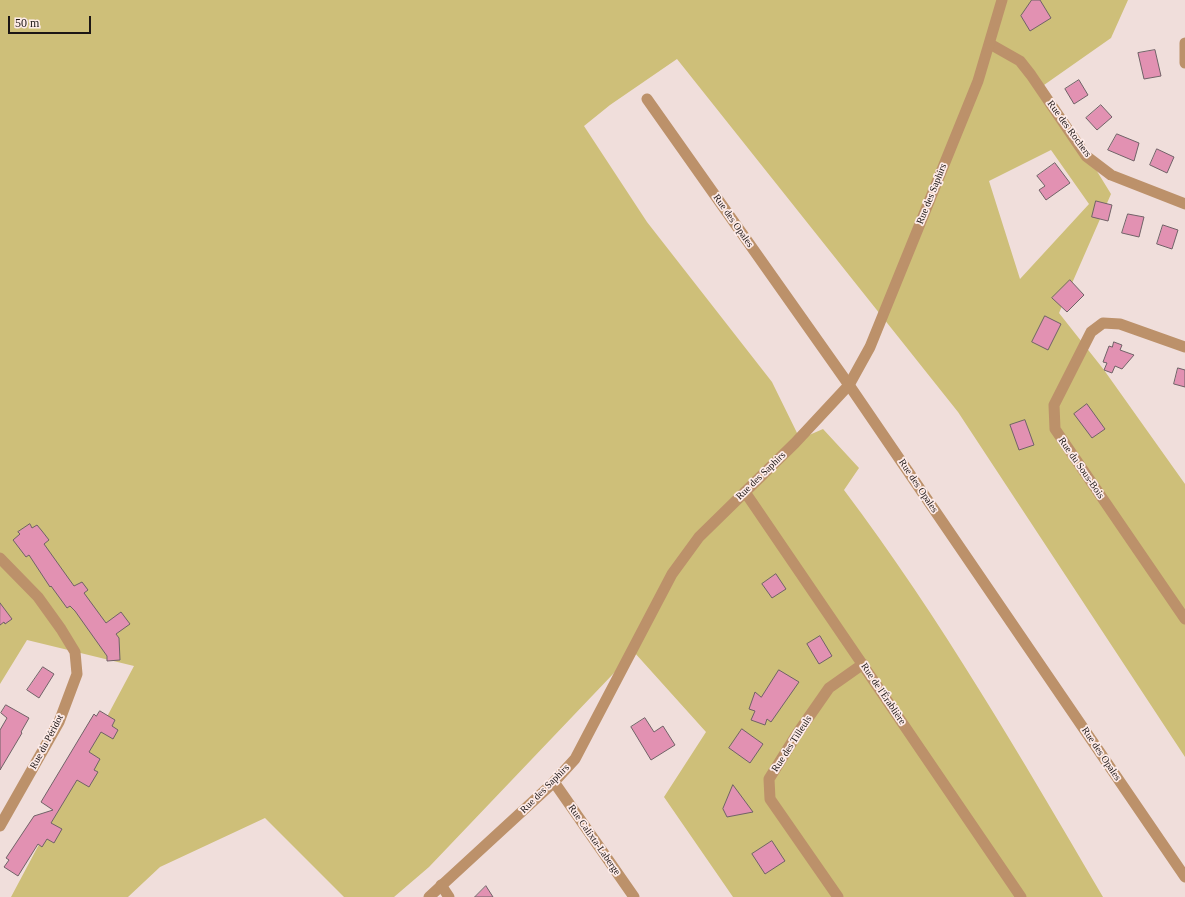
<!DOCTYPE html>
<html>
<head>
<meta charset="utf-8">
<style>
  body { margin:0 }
  #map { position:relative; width:1185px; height:897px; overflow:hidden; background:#f0dedb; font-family:"Times New Roman",serif }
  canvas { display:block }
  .scale { position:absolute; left:8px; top:16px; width:83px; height:18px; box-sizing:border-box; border:2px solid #1c1615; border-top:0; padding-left:5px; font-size:12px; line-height:14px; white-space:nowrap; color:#1c1615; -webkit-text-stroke:3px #fdebe8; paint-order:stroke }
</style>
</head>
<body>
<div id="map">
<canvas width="1185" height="897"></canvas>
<div class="scale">50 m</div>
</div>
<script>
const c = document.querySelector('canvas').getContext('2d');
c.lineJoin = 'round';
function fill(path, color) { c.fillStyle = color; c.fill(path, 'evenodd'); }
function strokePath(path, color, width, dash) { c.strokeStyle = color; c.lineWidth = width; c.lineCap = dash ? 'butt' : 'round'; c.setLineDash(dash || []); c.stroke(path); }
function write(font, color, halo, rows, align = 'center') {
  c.font = font + ' "Times New Roman",serif'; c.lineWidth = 3.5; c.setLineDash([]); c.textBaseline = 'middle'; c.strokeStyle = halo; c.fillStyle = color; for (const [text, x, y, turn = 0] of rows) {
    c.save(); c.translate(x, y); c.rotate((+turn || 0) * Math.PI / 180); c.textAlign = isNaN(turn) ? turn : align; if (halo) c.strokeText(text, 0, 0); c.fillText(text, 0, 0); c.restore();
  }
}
const green = new Path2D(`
  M 0,0 L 1128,0 L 1111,38 L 1044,85 L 1111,194 L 1059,313 L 1104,370 L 1185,484 L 1185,757 L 958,412 L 677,59 L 610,105 L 584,126 L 647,222 L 772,382 L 800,439 L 823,429 L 859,468 L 844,490 C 941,619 1021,757 1103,897 L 733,897 L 664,797 L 706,732 L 634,652 L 429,867 L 394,897 L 344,897 L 265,818 L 160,867 L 128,897 L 11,897 L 134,666 L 27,640 L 0,684 ZM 1051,150 L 1089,204 L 1020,279 L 989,181 Z`);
const building = new Path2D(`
  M 1032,0 L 1040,0 L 1051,18 L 1030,31 L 1021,16 Z
  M 1155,50 L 1161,76 L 1144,79 L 1138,53 Z
  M 1079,80 L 1088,95 L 1074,104 L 1065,89 Z
  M 1101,105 L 1112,117 L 1097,130 L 1086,118 Z
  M 1117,134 L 1139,143 L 1134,161 L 1108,150 Z
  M 1157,149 L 1174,157 L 1167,173 L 1150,165 Z
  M 1055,163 L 1070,183 L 1046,200 L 1039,190 L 1045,186 L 1037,176 Z
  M 1096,201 L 1112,205 L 1108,221 L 1092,217 Z
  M 1128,214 L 1144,217 L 1139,237 L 1122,233 Z
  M 1163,225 L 1178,230 L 1172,249 L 1157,244 Z
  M 1070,280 L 1084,295 L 1067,312 L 1052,298 Z
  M 1045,316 L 1061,324 L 1048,350 L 1032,342 Z
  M 1114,342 L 1122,345 L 1120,350 L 1134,355 L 1122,369 L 1115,366 L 1112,373 L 1104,370 L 1107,363 L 1103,362 L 1109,346 L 1112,347 Z
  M 1178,368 L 1185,370 L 1185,387 L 1174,384 Z
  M 1087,404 L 1105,429 L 1092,438 L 1074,414 Z
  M 1025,420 L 1034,445 L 1019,450 L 1010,425 Z
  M 30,524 L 32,528 L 37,525 L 42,531 L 49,540 L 44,544 L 74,586 L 82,582 L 88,590 L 84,593 L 106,623 L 121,612 L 130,624 L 116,634 L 119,638 L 120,660 L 107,661 L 107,656 L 75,611 L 70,606 L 67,608 L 51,586 L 50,587 L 29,555 L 26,557 L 13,540 L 20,534 L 18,532 Z
  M 776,574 L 786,589 L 772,598 L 762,584 Z
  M 0,603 L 12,619 L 5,624 L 4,622 L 0,625 Z
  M 820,636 L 832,656 L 819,664 L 807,644 Z
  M 43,667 L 54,674 L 39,698 L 27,690 Z
  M 779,670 L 799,682 L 771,722 L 767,719 L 765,725 L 751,720 L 755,711 L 749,709 L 755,692 L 761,697 Z
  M 6,705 L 29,718 L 21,732 L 22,733 L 0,770 L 0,730 L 7,718 L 1,713 Z
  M 100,711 L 115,720 L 112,726 L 118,730 L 113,739 L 101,732 L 89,752 L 100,759 L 94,770 L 98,772 L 89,787 L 77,780 L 51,823 L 62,829 L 54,843 L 47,839 L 42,847 L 38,844 L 18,876 L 4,867 L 9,860 L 6,858 L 34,816 L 53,810 L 41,802 L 94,714 L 96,716 Z
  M 645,718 L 654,732 L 663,726 L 675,745 L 651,760 L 631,727 Z
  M 742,729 L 763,744 L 750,763 L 729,748 Z
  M 733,785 L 753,812 L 727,817 L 723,809 Z
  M 772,841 L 785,861 L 765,874 L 752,854 Z
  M 486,886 L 493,897 L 475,897 Z`);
const minor = new Path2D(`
  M 1185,43 L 1185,63
  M 990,44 L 1020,61 L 1031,75 L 1086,156 L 1111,175 L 1185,204
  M 647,99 L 849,385 L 1185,877
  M 1185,347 L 1120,324 L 1103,323 L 1091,332 L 1054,405 L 1055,429 L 1185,619
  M 745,492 L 1021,897
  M 0,558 L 38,597 L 61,629 L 75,652 L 77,674 L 59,722 L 0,826
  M 554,782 L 634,897
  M 441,885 L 449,897
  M 838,897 L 770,799 L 769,779 L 797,734 L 829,688 L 863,664`);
const tertiary = new Path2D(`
  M 429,897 L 554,782 L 575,759 L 672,574 L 699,537 L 795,443 L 849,385 L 870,347 L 978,81 L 1002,0`);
const streetNames = [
  ["Rue des Rochers",1069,129,54],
  ["Rue des Saphirs",932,194,-68],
  ["Rue des Opales",733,221,55],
  ["Rue du Sous-Bois",1081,468,55],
  ["Rue des Saphirs",761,476,-44],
  ["Rue des Opales",918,486,56],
  ["Rue de l'Érablière",883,694,56],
  ["Rue du Péridot",47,742,-62],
  ["Rue des Tilleuls",792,744,-57],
  ["Rue des Opales",1101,754,56],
  ["Rue des Saphirs",545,789,-45],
  ["Rue Calixta-Laberge",594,840,55]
];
fill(green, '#cebf79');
fill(building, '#e291b2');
strokePath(building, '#706267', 1);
strokePath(minor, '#bc916a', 11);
strokePath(tertiary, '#bc916a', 11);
write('10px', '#1c1615', '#fdebe8', streetNames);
</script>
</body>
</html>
